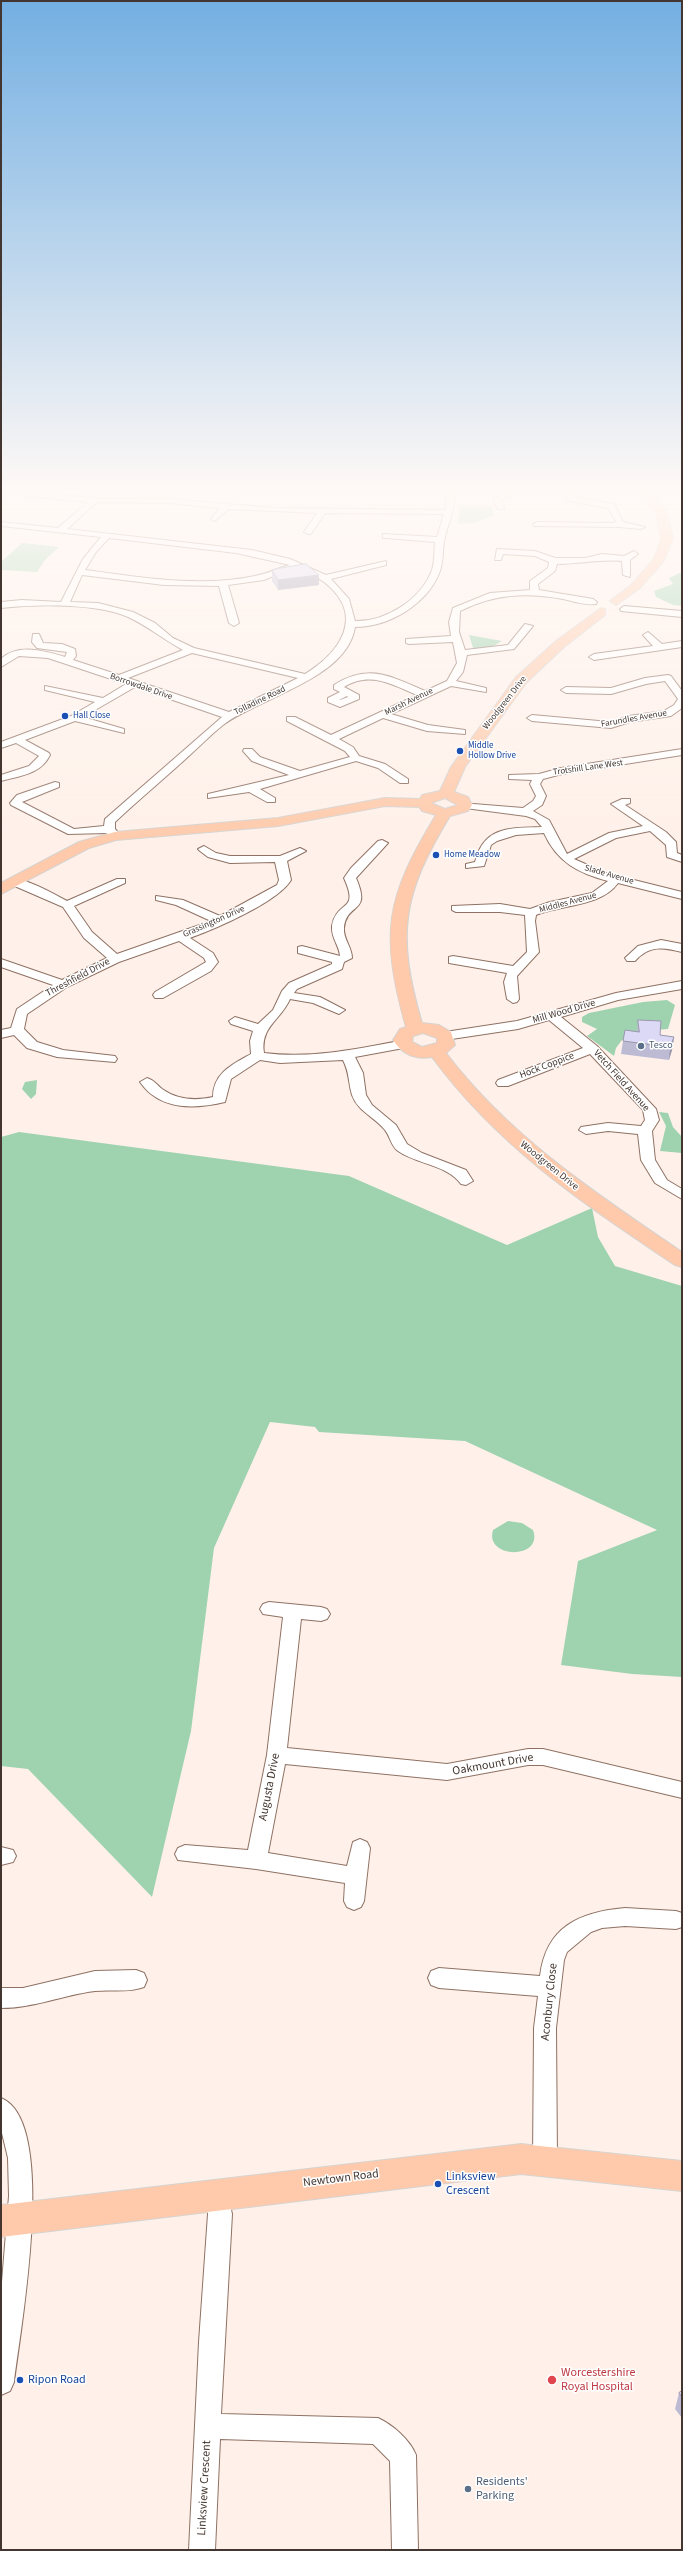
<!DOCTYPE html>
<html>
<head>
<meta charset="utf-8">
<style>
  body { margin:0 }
  #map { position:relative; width:683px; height:2551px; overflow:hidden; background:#fff1ea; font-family:"Source Sans 3",sans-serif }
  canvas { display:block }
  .frame { position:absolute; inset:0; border:2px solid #433630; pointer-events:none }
</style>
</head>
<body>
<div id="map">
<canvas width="683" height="2551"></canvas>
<div class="frame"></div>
</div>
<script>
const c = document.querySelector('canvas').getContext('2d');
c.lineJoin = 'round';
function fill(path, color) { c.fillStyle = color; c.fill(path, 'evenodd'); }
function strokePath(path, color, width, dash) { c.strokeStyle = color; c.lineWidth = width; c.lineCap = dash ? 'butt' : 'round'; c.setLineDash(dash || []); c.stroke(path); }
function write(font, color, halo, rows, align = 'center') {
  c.font = font + ' "Source Sans 3",sans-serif'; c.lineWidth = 3; c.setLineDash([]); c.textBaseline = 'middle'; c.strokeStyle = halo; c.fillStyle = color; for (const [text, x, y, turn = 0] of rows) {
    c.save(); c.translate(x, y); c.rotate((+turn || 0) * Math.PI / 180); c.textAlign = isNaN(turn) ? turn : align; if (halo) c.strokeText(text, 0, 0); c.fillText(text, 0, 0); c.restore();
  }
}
const green = new Path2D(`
  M 459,506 L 492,507 L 494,515 L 475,523 L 458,524 Z
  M 22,543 L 59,547 L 45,560 L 37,572 L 1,570 L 1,562 Z
  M 682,572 L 682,606 L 673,605 L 656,597 L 654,591 L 673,584 L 669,578 Z
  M 469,635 L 502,641 L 489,649 L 473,648 Z
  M 667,1000 L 675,1005 L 668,1029 L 633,1032 L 632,1039 L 622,1040 L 616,1048 L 614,1056 L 587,1036 L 597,1029 L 582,1022 L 582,1017 L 589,1013 L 643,1002 Z
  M 37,1080 L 36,1094 L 31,1099 L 22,1089 L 25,1082 Z
  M 659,1112 L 668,1113 L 673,1127 L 682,1137 L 682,1153 L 660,1151 L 666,1126 Z
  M 19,1132 L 349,1176 L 507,1245 L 592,1208 L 598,1237 L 615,1266 L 682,1286 L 682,1677 L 632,1674 L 561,1665 L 578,1561 L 657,1530 L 465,1441 L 319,1432 L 315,1427 L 270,1422 L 214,1548 L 191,1731 L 152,1897 L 28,1769 L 1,1766 L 1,1137 Z
  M 508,1521 L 522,1523 L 533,1530 C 544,1560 484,1559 493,1530 Z`);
const minor = new Path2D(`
  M 447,490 L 455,490 C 456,508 449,520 445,537 C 442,548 444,560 440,571 C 428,604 389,627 355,627 C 347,679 260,697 223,725 C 208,737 195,751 180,764 C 159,783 136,802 115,822 L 115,829 L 121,836 L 119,838 L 111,838 L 107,833 L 68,834 L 11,805 L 10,803 L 17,795 L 55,782 L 59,783 L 59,787 L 22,802 L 74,829 L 104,826 L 105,819 L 222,717 L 135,687 L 83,717 L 124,729 L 124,733 L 75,721 L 25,740 L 49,753 L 50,755 C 41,774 20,776 1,781 L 1,775 L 29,766 L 39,756 L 16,743 L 1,748 L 1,742 L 71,716 L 95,702 L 45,690 L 45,686 L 103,698 L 126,684 L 48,658 L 19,656 L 1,667 L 1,659 C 18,643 45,651 65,657 L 67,652 L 37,648 L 32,642 L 33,634 L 39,634 L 43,643 L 62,644 L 75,649 L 76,656 L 73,660 L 119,675 L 183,650 C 164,640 148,626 128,617 C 98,603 34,604 1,608 L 1,602 L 22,600 L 61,602 L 83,559 L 101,537 L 1,526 L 1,522 L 58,528 L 88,502 L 33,497 L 29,495 L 30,493 L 95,498 L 170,499 L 272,508 L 445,510 ZM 97,502 L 170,503 L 220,508 L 211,519 L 215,521 L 228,509 L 317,513 L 304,532 L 308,534 L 311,534 L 325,513 L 444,514 L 437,537 L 383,534 L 383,538 L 386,538 L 435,542 C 434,551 435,561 432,570 C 421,600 385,622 355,621 L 349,599 L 331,579 L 386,565 L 386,561 L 326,575 L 290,559 L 252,550 L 67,529 ZM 109,538 L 236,553 L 290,565 C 278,568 267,574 255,576 C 199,588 141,577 85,570 L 96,552 ZM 295,567 C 304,569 316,576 324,582 C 366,615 341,652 305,674 L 194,648 L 173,638 L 155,623 L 133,612 L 98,603 L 70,602 L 82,575 L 164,585 L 219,586 L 229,623 L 234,626 L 239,623 L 228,585 L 264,580 ZM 192,653 L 298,678 L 229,712 L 128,678 Z
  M 508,490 L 517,490 L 501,501 L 504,509 L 498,509 L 493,500 Z
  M 571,490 L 580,490 L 573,495 L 574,497 L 614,504 L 623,522 L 645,527 L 641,529 L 619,527 L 534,526 L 533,524 L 537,522 L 614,523 L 616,521 L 608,508 L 568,501 L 565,494 Z
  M 497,549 L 535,551 L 555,558 L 585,558 L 602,554 L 624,556 L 634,551 L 638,554 L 630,560 L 630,577 L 623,575 L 622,561 C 600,559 579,564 557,564 L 555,571 L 538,584 L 539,590 L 593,599 L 597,602 L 596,604 C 587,606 572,601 563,599 C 525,592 494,594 460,611 L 459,632 L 465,650 L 508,645 L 525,624 L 533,626 L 514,649 L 467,655 L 463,672 L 456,681 L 486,688 L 486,692 L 451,686 L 391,714 L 428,725 L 465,730 L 465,734 L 427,731 L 383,718 L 339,739 L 353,747 L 359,756 L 385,764 L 408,779 L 408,783 L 400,783 L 378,768 L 356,761 L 260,789 L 275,798 L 275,802 L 267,802 L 249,792 L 208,798 L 208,794 L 289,775 L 252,761 L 243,751 L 244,749 L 252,749 L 260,757 L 300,771 L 350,757 L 345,751 L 287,721 L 287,717 L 295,717 L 331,735 L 417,695 C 391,684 370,671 344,687 L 359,695 L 359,699 L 340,707 L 328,702 L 328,698 L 340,692 L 334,689 L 334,685 C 369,663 390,676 425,691 L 447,681 L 457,663 L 453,642 L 409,644 L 406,643 L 406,639 L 451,636 L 449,622 L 453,608 L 490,593 L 530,590 L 530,581 L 548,568 L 549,562 L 535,556 L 503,554 L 501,560 L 495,560 ZM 348,697 L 340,700 L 339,700 L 347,696 Z
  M 624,606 L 682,611 L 682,617 L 621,611 L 620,609 Z
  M 648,632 L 662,644 L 682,641 L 682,647 L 594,660 L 589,657 L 594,654 L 653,646 L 643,635 Z
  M 668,675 L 671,676 L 682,691 L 682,708 L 671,716 L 630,722 L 611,728 L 532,721 L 527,718 L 532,715 L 610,722 L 629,716 L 664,711 L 674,705 L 678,699 L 665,681 L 646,684 L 611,694 L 566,693 L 561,690 L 566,687 L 611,688 L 645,678 Z
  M 682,749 L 682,755 L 562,774 L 543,779 L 540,784 L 546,796 L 542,805 L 533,811 L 549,820 L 567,854 L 609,833 L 643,826 L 611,804 L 622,799 L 630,799 L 630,803 L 625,805 L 666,832 L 676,842 L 677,853 L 682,855 L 682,862 L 667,857 L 666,845 L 650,831 L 616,838 L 574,859 L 606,873 L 682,892 L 682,899 L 618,883 C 601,907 562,904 536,915 L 535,921 L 539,952 L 517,976 L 519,999 L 517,1002 L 513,1003 L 507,999 L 504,982 L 507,973 L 449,963 L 449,957 L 453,956 L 513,966 L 527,952 L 525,915 L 500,912 L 456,912 L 452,910 L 452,906 L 500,904 L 530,909 L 550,902 L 592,893 L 608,881 C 578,873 557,862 544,833 L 516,835 L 497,841 L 491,845 L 484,866 L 466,868 L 466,864 L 475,862 C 484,826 510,828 542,827 L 535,819 L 526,816 L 465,808 L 461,807 L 461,803 L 523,808 L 533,801 L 536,796 L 530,784 L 532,780 L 509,779 L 509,775 L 539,774 L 561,768 Z
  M 382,840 L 388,843 L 356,878 C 372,915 347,901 344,928 C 343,939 352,947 352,958 L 344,962 L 342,969 L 297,989 L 294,993 L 320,997 L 345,1010 L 339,1014 L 313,1003 L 290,999 C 280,1021 260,1027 264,1053 C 311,1059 358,1049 404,1040 L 409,1041 L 410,1044 L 409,1047 L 355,1057 L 363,1073 L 366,1095 L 372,1105 L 396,1125 L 407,1144 L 422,1153 L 466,1170 L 473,1181 L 466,1185 L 461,1184 C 448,1165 416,1164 398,1151 C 391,1146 390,1136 385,1130 C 375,1117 358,1112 352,1095 C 348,1082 350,1074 343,1060 L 280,1063 L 260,1060 L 231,1079 L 225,1102 C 195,1109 160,1111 140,1082 L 147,1078 C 154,1080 157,1085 162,1089 C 178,1100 195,1101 213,1097 C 213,1073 233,1064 251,1054 L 250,1041 L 253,1031 L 231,1024 L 229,1021 L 235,1017 L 258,1024 L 273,1010 L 282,991 L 289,983 L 332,964 L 332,962 L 298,953 L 298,947 L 302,946 L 340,956 C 339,945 331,938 332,926 C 337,899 360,913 344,878 L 351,868 L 378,841 Z
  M 204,846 L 216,853 L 230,856 L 280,856 L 300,848 L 306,851 L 287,861 L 291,880 C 278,902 215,929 190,938 L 213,953 L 218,962 L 211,971 L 163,998 L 155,998 L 153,995 L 155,992 L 206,962 L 204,958 L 179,941 L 119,962 L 67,987 L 27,1014 L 24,1029 L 37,1042 L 63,1050 L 115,1056 L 117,1059 L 115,1062 L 57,1057 L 27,1048 L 14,1035 L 1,1038 L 1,1030 L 11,1028 L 17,1009 L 53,985 L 1,967 L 1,959 L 62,980 L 107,958 L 84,938 L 63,907 L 10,884 L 10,880 C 24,876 54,894 67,901 L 117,879 L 125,879 L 125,883 L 74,906 L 92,932 L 117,954 L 211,921 L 176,905 L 156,900 L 156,896 L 183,900 L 220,916 L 277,885 L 279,880 L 275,862 L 230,863 L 208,857 L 200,851 L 198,849 Z
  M 661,940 L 682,944 L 682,952 C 663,947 649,945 635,961 L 627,961 L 625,958 L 638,946 Z
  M 682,981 L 682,989 L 618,1000 L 561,1017 L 597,1046 L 656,1109 L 659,1120 L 652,1131 L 655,1160 L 667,1180 L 682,1189 L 682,1199 L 655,1183 L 641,1160 L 638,1134 L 608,1131 L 586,1134 L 579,1130 L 581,1127 L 608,1123 L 641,1126 L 645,1120 L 643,1110 L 590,1054 L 508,1086 L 498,1086 L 496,1083 L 498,1080 L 583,1048 L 549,1020 L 518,1029 L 445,1040 L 439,1036 L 445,1032 L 517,1021 L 616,993 Z
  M 269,1602 L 321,1607 L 327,1609 L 330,1614 L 327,1619 L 321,1621 L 301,1619 L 287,1748 L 447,1764 L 528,1749 L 543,1749 L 682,1782 L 682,1798 L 543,1765 L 528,1765 L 447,1780 L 285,1764 L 268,1853 L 347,1866 L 353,1842 L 360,1839 L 367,1842 L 370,1848 L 364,1901 L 361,1907 L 354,1910 L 347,1907 L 344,1901 L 345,1883 L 256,1869 L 178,1860 L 175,1854 L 178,1848 L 185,1845 L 248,1850 L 267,1755 L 283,1617 L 263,1614 L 260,1609 L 263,1604 Z
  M 1,1847 L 13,1850 L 16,1856 L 13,1862 L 1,1865 Z
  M 625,1908 L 676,1911 L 682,1913 L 682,1927 L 676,1929 L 625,1926 L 602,1928 L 591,1932 L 567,1952 L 564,1960 L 556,2028 L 557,2160 L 553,2168 L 545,2171 L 537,2168 L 533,2160 L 534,2028 L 538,1996 L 439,1988 L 431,1985 L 428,1978 L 431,1971 L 439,1968 L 540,1976 C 546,1927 579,1912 625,1908 Z
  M 136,1970 L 144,1973 L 147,1980 L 144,1987 C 128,1993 111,1989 95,1991 C 63,1995 34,2008 1,2008 L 1,1988 L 23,1988 L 95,1971 Z
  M 1,2098 C 59,2121 20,2331 14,2382 L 10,2391 L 1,2395 L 1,2294 L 9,2196 L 8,2158 L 1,2129 Z
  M 218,2183 L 226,2187 L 232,2214 L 221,2414 L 378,2418 C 393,2425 410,2440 416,2455 L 418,2550 L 392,2550 L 390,2461 L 373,2444 L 220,2439 L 215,2550 L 189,2550 L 199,2342 L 208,2214 L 206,2195 L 210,2187 Z`);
const major = new Path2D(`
  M 640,490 L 648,490 L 666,511 L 673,539 L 663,562 L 639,589 L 616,605 L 610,601 L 631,585 L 654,559 L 661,539 L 656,512 L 640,494 Z
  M 601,608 L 605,609 L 605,615 L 564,647 L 526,683 L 465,767 L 454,792 L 468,797 L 472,805 L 468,811 L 450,816 C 402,895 396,934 422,1023 L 439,1025 L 451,1032 L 455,1045 L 446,1053 C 510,1137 595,1193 682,1252 L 682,1267 L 675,1265 C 583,1203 499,1148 432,1057 C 415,1060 402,1054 393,1040 L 400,1029 L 406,1027 C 380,933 385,899 436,815 L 422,811 L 419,807 L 385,806 L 278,826 L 116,840 L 89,848 L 1,894 L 1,883 L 79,842 L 115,832 L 278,818 L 385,798 L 420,799 L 422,795 L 440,791 L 451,767 L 516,677 L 556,641 ZM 445,798 L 458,805 L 445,809 L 431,803 ZM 423,1033 L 437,1038 L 437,1043 L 422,1047 L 412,1042 L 413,1036 Z
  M 521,2144 L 682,2161 L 682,2191 L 521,2174 L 1,2237 L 1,2205 Z`);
const wall = new Path2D(`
  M 272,570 L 319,585 L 278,590 L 272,581 Z
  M 638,1020 L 660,1035 L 674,1037 L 672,1050 L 669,1060 L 621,1054 L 623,1041 L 637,1031 Z
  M 682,2391 L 682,2418 L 675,2409 L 679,2393 Z`);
const shadedWall = new Path2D(`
  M 319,575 L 319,585 L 278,590 L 278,580 Z
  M 674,1037 L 672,1050 L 669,1060 L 670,1047 Z`);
const building = new Path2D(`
  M 306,564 L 319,575 L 278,580 L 272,570 Z
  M 638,1020 L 661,1021 L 660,1035 L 674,1037 L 670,1047 L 623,1041 L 625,1030 L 639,1032 Z
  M 682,2391 L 682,2397 L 679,2393 Z`);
const markers = [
  [65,716,4,"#1a4fb4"],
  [460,751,4,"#1a4fb4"],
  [436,855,4,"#1a4fb4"],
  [641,1046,4,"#5c6f8a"],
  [438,2184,4,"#1a4fb4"],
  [20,2380,4,"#1a4fb4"],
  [552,2380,5,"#e0444e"],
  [468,2489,4,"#5c6f8a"]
];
const farStreetnames = [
  ["Borrowdale Drive",141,687,19],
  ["Tolladine Road",260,701,-26],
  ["Marsh Avenue",409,702,-26],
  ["Woodgreen Drive",505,703,-52],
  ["Farundles Avenue",634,719,-10],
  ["Trotshill Lane West",588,768,-8],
  ["Slade Avenue",609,875,16],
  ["Middles Avenue",568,903,-15],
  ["Grassington Drive",214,922,-24]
];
const farTransitnames = [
  ["Hall Close",73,716],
  ["Middle",468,746],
  ["Hollow Drive",468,756],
  ["Home Meadow",444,855]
];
const streetNames = [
  ["Threshfield Drive",78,978,-28],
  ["Mill Wood Drive",564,1012,-16],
  ["Hock Coppice",547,1066,-21],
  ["Vetch Field Avenue",621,1081,48],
  ["Woodgreen Drive",549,1166,39]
];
const serviceNames = [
  ["Tesco",649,1046]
];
const nearStreetnames = [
  ["Oakmount Drive",493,1765,-10],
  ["Augusta Drive",270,1787,-79],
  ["Aconbury Close",550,2002,-84],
  ["Newtown Road",341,2179,-7],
  ["Linksview Crescent",205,2488,-87]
];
const nearTransitnames = [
  ["Linksview",446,2177],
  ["Crescent",446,2191],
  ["Ripon Road",28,2380]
];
const nearHealthnames = [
  ["Worcestershire",561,2373],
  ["Royal Hospital",561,2387]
];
const nearServicenames = [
  ["Residents'",476,2482],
  ["Parking",476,2496]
];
fill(green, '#9fd3b0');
strokePath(minor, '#8f7163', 2);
strokePath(major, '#d6d3d1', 2);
fill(minor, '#fff');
fill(major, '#fecaab');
fill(wall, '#bdbbd4');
fill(shadedWall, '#9a98ac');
fill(building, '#dcd9f6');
strokePath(building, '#9a98ac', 1);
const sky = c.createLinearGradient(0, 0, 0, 847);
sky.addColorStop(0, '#73afe2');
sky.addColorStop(0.58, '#fff9f6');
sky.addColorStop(1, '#fff9f600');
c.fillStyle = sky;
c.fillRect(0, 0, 683, 847);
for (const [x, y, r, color] of markers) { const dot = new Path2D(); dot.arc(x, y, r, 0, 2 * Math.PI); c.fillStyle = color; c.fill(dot); strokePath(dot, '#fff', 1.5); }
write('9px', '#433630', '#fff', farStreetnames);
write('9px', '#164399', '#fff', farTransitnames, 'left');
write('10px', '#433630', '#fff', streetNames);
write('10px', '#4e5e75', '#fff', serviceNames, 'left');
write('12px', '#433630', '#fff', nearStreetnames);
write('12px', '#164399', '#fff', nearTransitnames, 'left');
write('12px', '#be3a42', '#fff', nearHealthnames, 'left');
write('12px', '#4e5e75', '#fff', nearServicenames, 'left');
</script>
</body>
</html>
